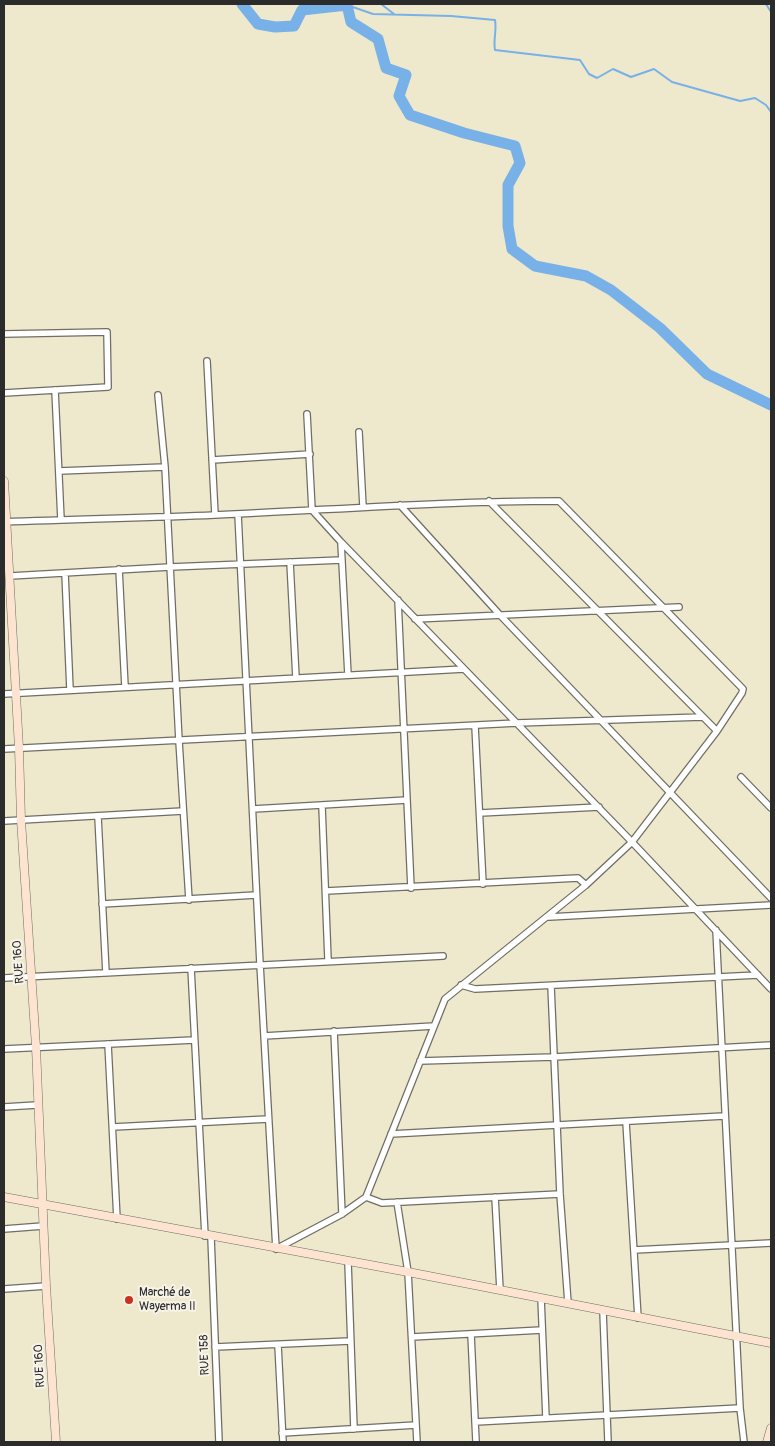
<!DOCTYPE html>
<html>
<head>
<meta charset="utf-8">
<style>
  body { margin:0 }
  #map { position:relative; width:775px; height:1446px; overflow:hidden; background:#eee8cd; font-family:Pangolin,sans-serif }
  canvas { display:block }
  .frame { position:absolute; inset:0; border:5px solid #2b2b2b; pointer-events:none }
</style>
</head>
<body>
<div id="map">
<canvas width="775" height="1446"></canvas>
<div class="frame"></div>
</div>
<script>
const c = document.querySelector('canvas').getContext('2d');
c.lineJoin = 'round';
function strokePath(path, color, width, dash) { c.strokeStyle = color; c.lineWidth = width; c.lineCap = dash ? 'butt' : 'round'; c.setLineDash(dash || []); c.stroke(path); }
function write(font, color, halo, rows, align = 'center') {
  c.font = font + ' Pangolin,sans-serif'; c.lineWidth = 4; c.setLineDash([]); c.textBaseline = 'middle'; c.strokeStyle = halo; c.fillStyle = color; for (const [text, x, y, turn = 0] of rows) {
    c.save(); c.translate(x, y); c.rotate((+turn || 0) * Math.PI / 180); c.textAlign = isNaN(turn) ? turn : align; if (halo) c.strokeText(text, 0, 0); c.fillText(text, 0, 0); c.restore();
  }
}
const stream = new Path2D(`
  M 381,4 L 394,14
  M 766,4 L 771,12
  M 347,5 L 373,14 L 451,16 L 495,20 C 497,31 493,39 495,50 L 580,60 L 589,74 L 597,78 L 613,69 L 631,77 L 654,69 L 672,82 L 740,101 L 755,98 L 766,105 L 771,112`);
const river = new Path2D(`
  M 242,4 L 258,24 L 275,27 L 294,26 L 302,10 L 347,5 L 351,22 L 378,39 L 386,68 L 406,75 L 399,96 L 410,115 L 464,133 L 515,146 L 520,163 L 508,185 L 508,226 L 512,249 L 535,266 L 586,276 L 611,290 L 660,328 L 707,374 L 771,405`);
const street = new Path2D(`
  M 4,334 L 107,332 L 108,387 L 4,393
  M 207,361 L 215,515
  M 55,390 L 61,520
  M 158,395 L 165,467 L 179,741 L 189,900
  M 307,414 L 312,510 L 341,542 L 632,842 L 771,989
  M 359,432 L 363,507
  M 212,460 L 310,454
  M 59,471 L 165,467
  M 489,501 L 717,731
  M 400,505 L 500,615 L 771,898
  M 4,522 C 74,519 145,518 215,515 C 330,510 444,501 559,501 L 743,689 L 742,693 L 717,731 L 632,842 L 586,885 L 445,999 L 366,1197 L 342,1214 L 276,1249 L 260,964 L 238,514
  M 341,543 L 348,675
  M 290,562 L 296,678
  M 119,569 L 125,687
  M 65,573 L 70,690
  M 10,576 L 170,567 L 342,560
  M 398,600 L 411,888
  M 415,619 L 679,607
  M 4,694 L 464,669
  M 475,726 L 483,884
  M 4,749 L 517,723 L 702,717
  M 741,777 L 771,808
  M 322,806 L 328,960
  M 253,809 L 407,800
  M 480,813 L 599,807
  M 98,817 L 106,973
  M 4,821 L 183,811
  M 326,891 L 578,878 L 586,885
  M 102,904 L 256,895
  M 549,917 L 771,905
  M 716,930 L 740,1408 L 744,1442
  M 191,968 L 205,1236
  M 4,978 L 443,956
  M 461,985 L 475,989 L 758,975
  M 551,986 L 560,1194 L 568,1303
  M 334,1031 L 342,1214
  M 264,1036 L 434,1026
  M 108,1044 L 117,1219
  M 4,1049 L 194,1040
  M 420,1061 L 554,1057 L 771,1045
  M 4,1107 L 37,1105
  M 626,1122 L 638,1318
  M 113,1127 L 268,1119
  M 391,1134 L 724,1116
  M 366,1197 L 382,1203 L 560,1194
  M 495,1197 L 500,1290
  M 397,1202 L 408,1272 L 417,1442
  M 4,1229 L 43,1226
  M 211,1237 L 219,1442
  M 634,1250 L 771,1243
  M 348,1262 L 354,1429
  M 4,1289 L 46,1286
  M 541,1298 L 546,1418
  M 603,1311 L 608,1442
  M 471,1334 L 476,1442
  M 412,1337 L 542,1330
  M 278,1345 L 283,1442
  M 215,1347 L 350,1341
  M 475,1422 L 740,1408
  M 282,1433 L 416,1425`);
const secondary = new Path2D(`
  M 4,481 L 19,748 L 21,820 L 36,1047 L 46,1286 L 56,1442
  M 4,1197 L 408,1272 L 771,1343
  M 767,1442 L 771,1428`);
const markers = [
  [129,1300,5,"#c8321e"]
];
const streetNames = [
  ["RUE 160",19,962,-94],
  ["RUE 158",205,1355,-92],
  ["RUE 160",40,1366,-93]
];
const poiNames = [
  ["Marché de",139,1293],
  ["Wayerma II",139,1307]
];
strokePath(stream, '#78b1e8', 2);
strokePath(river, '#78b1e8', 11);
strokePath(street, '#6f6d64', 8);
strokePath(secondary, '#6f6d64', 9);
strokePath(street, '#fff', 5.5);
strokePath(secondary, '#fde4d0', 8);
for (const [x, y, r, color] of markers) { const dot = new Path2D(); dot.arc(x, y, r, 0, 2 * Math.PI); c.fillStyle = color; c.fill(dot); strokePath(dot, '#f7f3e8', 2); }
write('12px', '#2b2b2b', '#f7f3e8', streetNames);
write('12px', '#2b2b2b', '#f7f3e8', poiNames, 'left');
</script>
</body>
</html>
